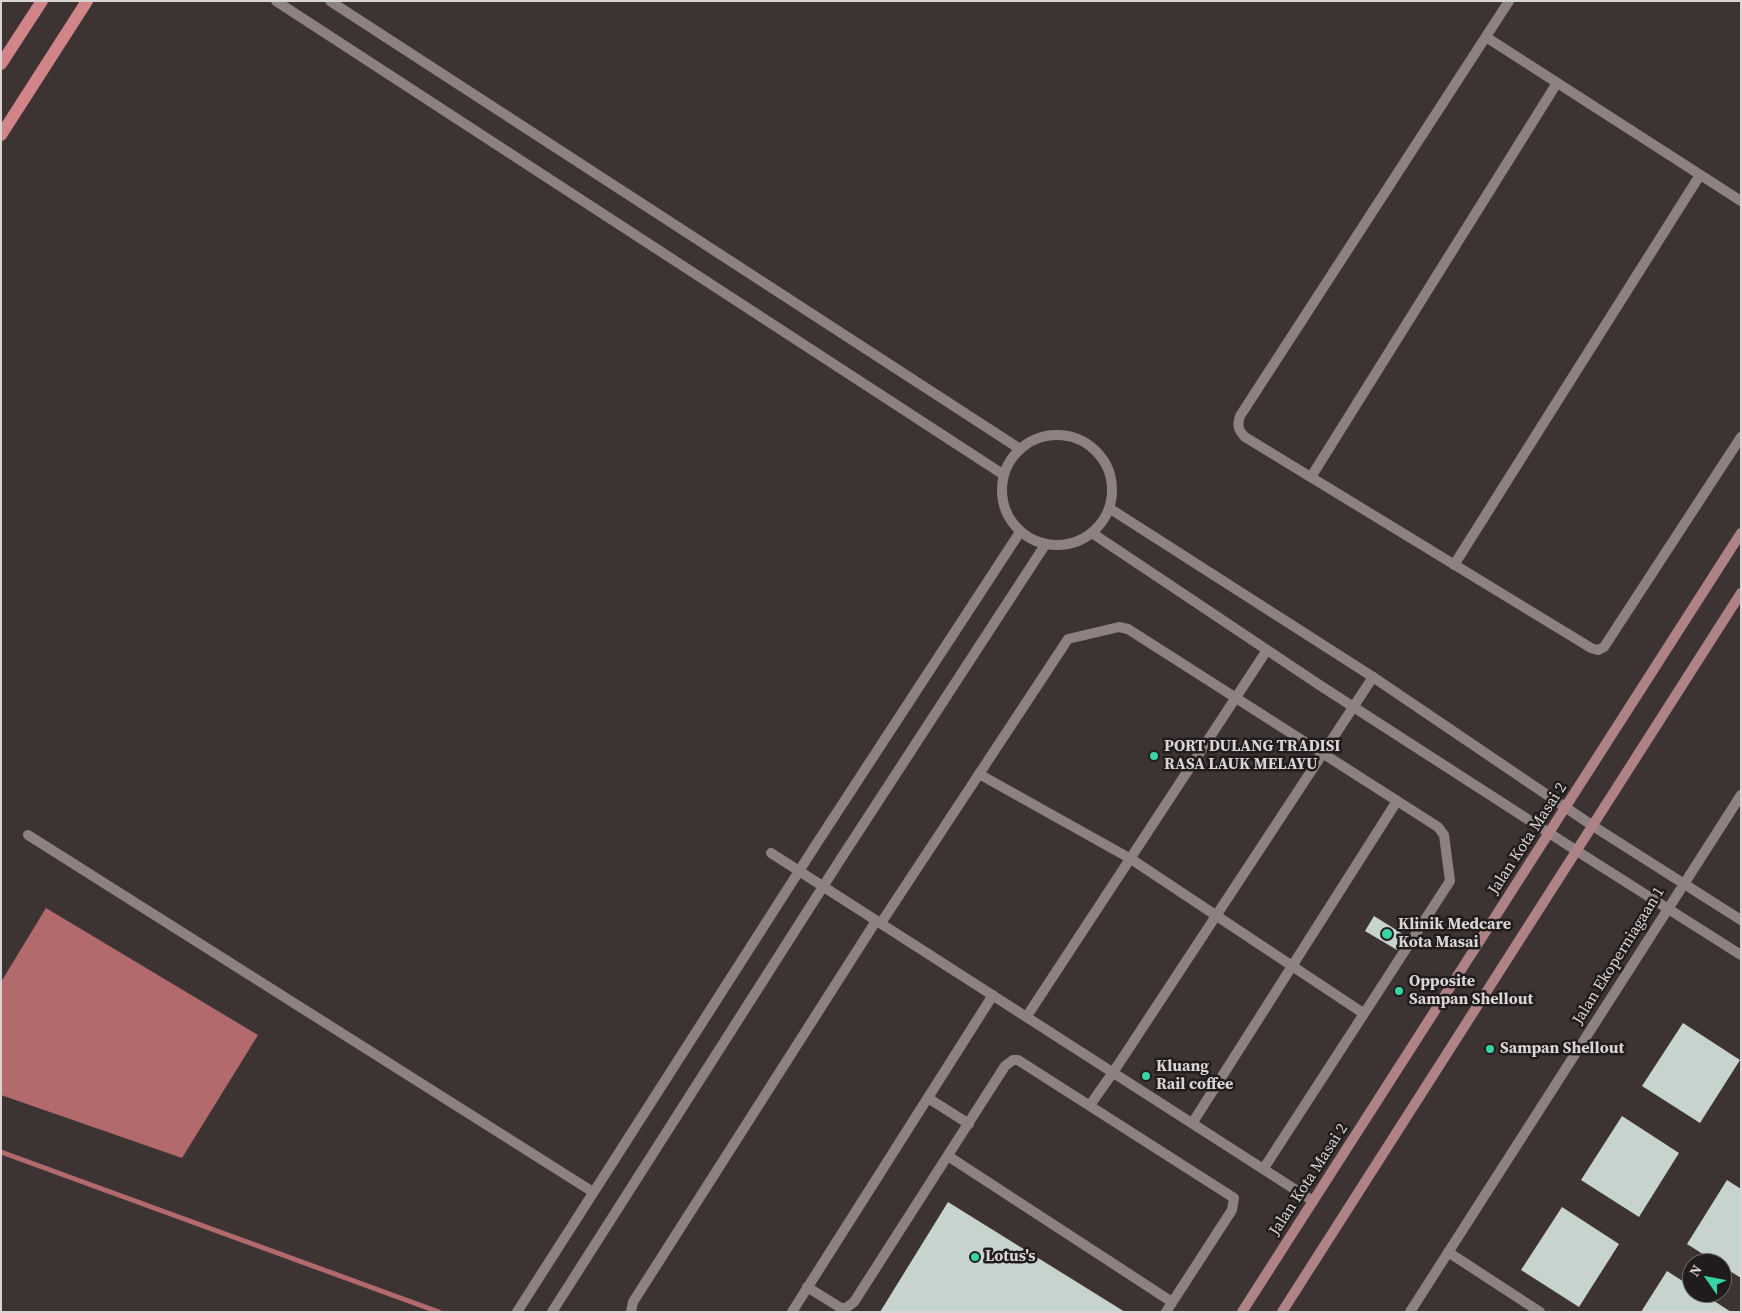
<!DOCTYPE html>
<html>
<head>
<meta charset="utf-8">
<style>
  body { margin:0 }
  #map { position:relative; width:1742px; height:1313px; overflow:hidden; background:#3e3333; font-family:"Source Serif 4",serif }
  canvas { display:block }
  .frame { position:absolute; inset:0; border:2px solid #dbd4d4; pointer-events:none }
  .north { position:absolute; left:1682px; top:1253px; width:50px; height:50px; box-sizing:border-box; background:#211c1c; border:1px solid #6b6666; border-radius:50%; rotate:303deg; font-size:14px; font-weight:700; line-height:20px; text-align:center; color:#dbd4d4 }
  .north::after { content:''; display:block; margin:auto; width:18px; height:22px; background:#39d4a5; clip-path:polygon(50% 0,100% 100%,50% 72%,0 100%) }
</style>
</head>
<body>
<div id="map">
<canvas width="1742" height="1313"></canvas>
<div class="frame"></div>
<div class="north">N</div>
</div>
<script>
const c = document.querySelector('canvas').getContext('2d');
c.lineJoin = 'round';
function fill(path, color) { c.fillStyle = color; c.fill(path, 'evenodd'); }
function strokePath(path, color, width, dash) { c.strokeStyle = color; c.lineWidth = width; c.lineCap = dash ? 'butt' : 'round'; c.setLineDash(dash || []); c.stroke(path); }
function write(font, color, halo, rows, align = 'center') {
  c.font = font + ' "Source Serif 4",serif'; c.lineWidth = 5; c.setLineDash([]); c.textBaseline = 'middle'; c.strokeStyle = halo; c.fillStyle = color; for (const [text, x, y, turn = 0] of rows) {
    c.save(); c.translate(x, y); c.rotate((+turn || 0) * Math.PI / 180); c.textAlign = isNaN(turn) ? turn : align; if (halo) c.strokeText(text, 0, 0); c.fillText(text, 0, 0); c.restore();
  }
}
const water = new Path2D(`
  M 46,908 L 258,1035 L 182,1158 L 1,1095 L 1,982 Z`);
const stream = new Path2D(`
  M 1,1152 L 439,1312`);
const building = new Path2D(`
  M 1374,916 L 1406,936 L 1397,950 L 1365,931 Z
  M 1683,1023 L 1740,1060 L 1700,1123 L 1642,1086 Z
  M 1622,1116 L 1679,1153 L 1639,1217 L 1581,1180 Z
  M 1727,1180 L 1741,1189 L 1741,1278 L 1722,1266 L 1722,1263 L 1717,1263 L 1687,1244 Z
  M 948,1202 L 1125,1312 L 880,1312 Z
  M 1562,1207 L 1619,1244 L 1579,1307 L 1521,1270 Z
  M 1667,1271 L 1692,1287 L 1692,1293 L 1702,1293 L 1731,1312 L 1641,1312 Z`);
const service = new Path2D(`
  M 979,774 L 1131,859 L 1363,1013
  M 928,1098 L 969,1124
  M 1090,1105 L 1114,1071
  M 1193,1122 L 1397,801
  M 948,1156 L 1172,1302
  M 1448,1252 L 1540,1312
  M 807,1287 L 841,1308 L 846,1308 L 854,1302 L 1005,1066 L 1013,1060 L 1018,1060 L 1234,1198 L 1232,1210 L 1166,1312`);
const minor = new Path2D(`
  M 1509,1 L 1240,416 C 1237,425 1238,430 1245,437 L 1591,648 L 1598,650 L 1604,647 L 1741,437
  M 1486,37 L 1741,201
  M 1311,477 L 1557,83
  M 1454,565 L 1700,175
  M 1593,826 L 1741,920
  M 28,835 L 593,1192
  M 1577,851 L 1741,955
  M 771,853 L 1313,1201
  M 881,923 L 1068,639 L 1119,627 L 1128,629 L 1438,827 L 1444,835 L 1450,881 L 1264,1168
  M 1027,1016 L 1267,650
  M 1114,1071 L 1373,677
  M 517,1312 L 817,843 L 1020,532
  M 552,1312 L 840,860 L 1045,545
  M 631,1312 L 633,1302 L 876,921
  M 792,1312 L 993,995
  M 1410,1312 L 1741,795`);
const tertiary = new Path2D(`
  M 276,1 L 1004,475
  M 330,1 L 1020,449
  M1002 490a55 55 0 1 1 110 0a55 55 0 1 1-110 0Z
  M 1109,508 L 1373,677 L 1593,826
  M 1092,533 L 1321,686 L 1577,851`);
const secondary = new Path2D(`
  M 1242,1312 L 1741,533
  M 1282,1312 L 1741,593`);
const primary = new Path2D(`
  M 1,64 L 42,1
  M 1,135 L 87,1`);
const markers = [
  [1154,756,5,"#39d4a5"],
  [1387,934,6,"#39d4a5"],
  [1399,991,5,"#39d4a5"],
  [1490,1049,5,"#39d4a5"],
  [1146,1076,5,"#39d4a5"],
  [975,1257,5,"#39d4a5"]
];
const poiNames = [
  ["PORT DULANG TRADISI",1164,747],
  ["RASA LAUK MELAYU",1164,765],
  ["Klinik Medcare",1398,925],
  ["Kota Masai",1398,943],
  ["Opposite",1409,982],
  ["Sampan Shellout",1409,1000],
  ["Sampan Shellout",1500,1049],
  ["Kluang",1156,1067],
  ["Rail coffee",1156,1085],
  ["Lotus's",985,1257]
];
const streetNames = [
  ["Jalan Kota Masai 2",1528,839,-57],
  ["Jalan Ekoperniagaan 1",1619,956,-58],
  ["Jalan Kota Masai 2",1309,1180,-57]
];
fill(water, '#b36a6d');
strokePath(stream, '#b36a6d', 5);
fill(building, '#c7d4ce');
strokePath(service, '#8e8181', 10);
strokePath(minor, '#8e8181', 10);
strokePath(tertiary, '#8e8181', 10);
strokePath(secondary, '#af8385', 10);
strokePath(primary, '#d18589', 12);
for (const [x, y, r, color] of markers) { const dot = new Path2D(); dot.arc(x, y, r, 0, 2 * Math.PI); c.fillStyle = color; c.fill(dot); strokePath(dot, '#211c1c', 2); }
write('bold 16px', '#dbd4d4', '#211c1c', poiNames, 'left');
write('16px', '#dbd4d4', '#211c1c', streetNames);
</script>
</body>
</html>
